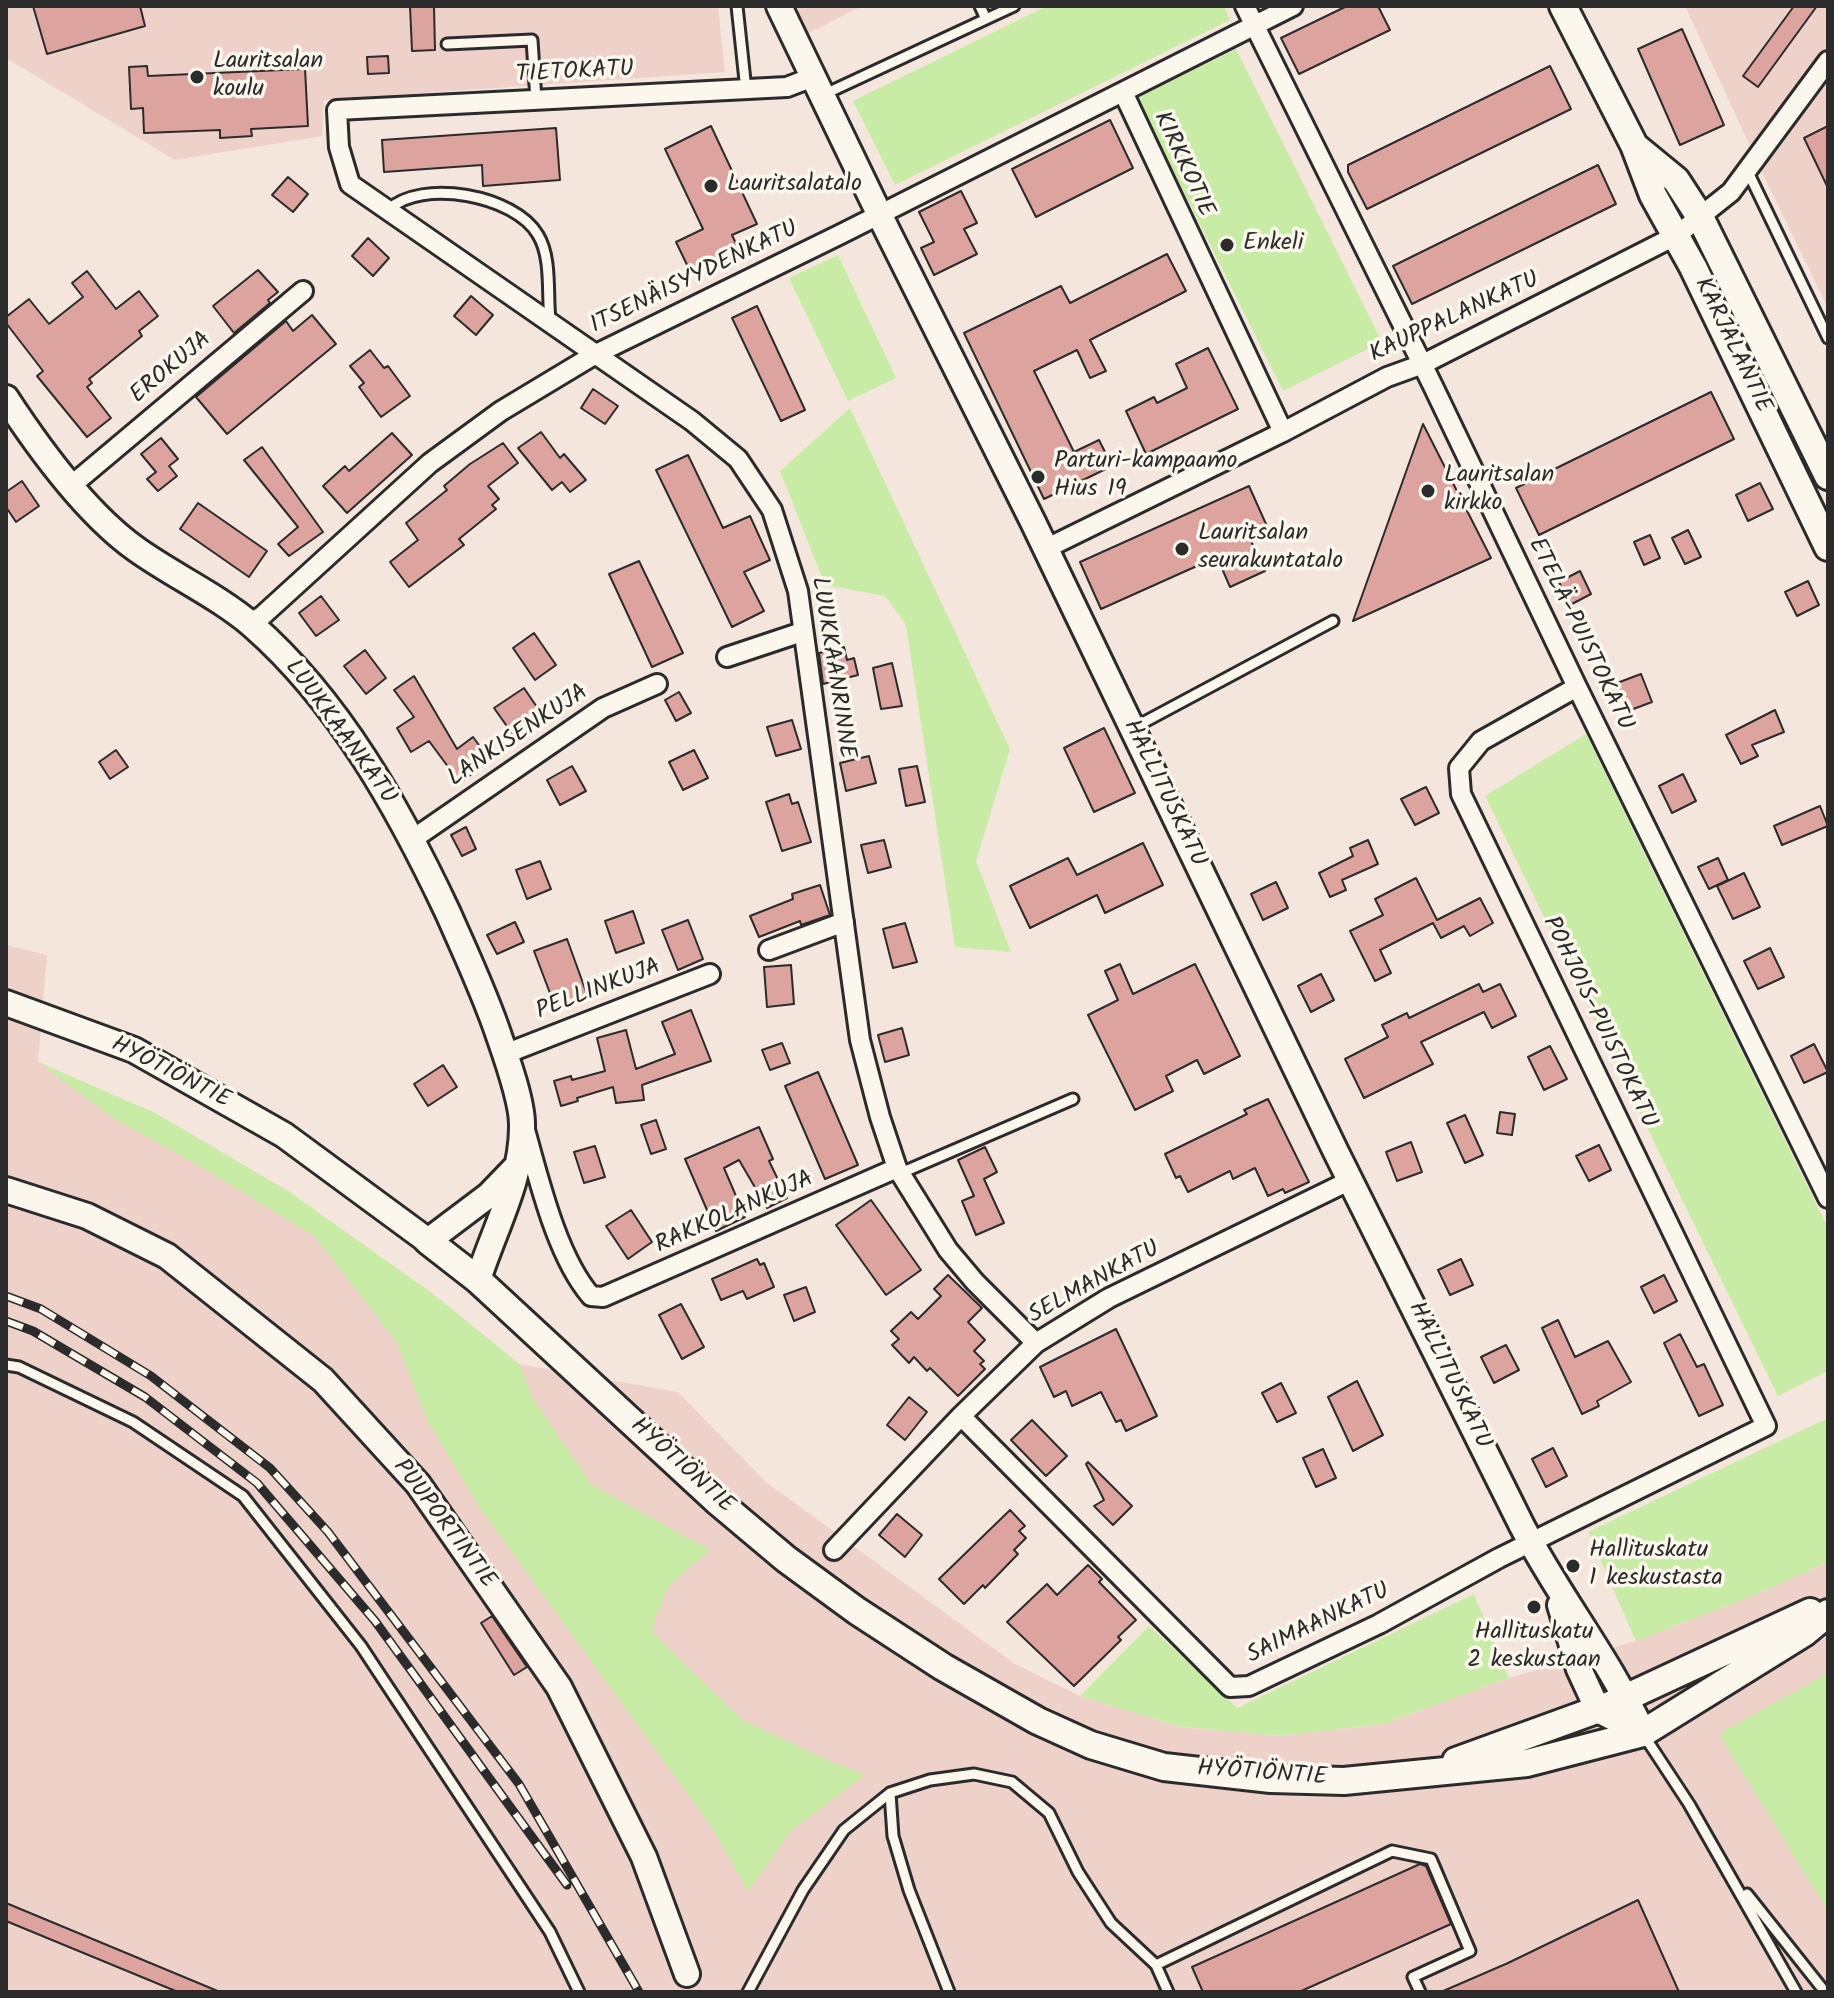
<!DOCTYPE html>
<html>
<head>
<meta charset="utf-8">
<style>
  body { margin:0 }
  #map { position:relative; width:1834px; height:1998px; overflow:hidden; background:#f5e6dd; font-family:Kalam,sans-serif }
  canvas { display:block }
  .frame { position:absolute; inset:0; border:8px solid #2b2b2b; pointer-events:none }
</style>
</head>
<body>
<div id="map">
<canvas width="1834" height="1998"></canvas>
<div class="frame"></div>
</div>
<script>
const c = document.querySelector('canvas').getContext('2d');
c.lineJoin = 'round';
function fill(path, color) { c.fillStyle = color; c.fill(path, 'evenodd'); }
function strokePath(path, color, width, dash) { c.strokeStyle = color; c.lineWidth = width; c.lineCap = dash ? 'butt' : 'round'; c.setLineDash(dash || []); c.stroke(path); }
function write(font, color, halo, rows, align = 'center') {
  c.font = font + ' Kalam,sans-serif'; c.lineWidth = 7; c.setLineDash([]); c.textBaseline = 'middle'; c.strokeStyle = halo; c.fillStyle = color; for (const [text, x, y, turn = 0] of rows) {
    c.save(); c.translate(x, y); c.rotate((+turn || 0) * Math.PI / 180); c.textAlign = isNaN(turn) ? turn : align; if (halo) c.strokeText(text, 0, 0); c.fillText(text, 0, 0); c.restore();
  }
}
const built = new Path2D(`
  M 6,6 L 718,6 L 725,72 L 324,100 L 322,136 L 175,160 L 6,58 Z
  M 791,6 L 862,6 L 805,35 Z
  M 1685,6 L 1828,6 L 1828,308 L 1768,185 Z
  M 6,945 L 47,955 L 38,1062 L 155,1113 L 288,1191 L 437,1297 L 519,1364 L 678,1392 L 766,1482 L 1015,1664 L 1080,1696 L 1181,1727 L 1282,1736 L 1383,1724 L 1509,1678 L 1636,1641 L 1755,1595 L 1828,1562 L 1828,1992 L 6,1992 Z`);
const green = new Path2D(`
  M 1047,6 L 1224,6 L 1230,20 L 895,185 L 853,101 Z
  M 1236,49 L 1382,342 L 1283,391 L 1137,98 Z
  M 838,255 L 896,378 L 848,401 L 789,278 Z
  M 850,408 L 1010,749 L 976,861 L 1011,952 L 955,947 L 906,625 L 885,596 L 825,585 L 780,471 Z
  M 1586,734 L 1828,1228 L 1828,1371 L 1778,1396 L 1485,796 Z
  M 38,1062 L 155,1113 L 288,1191 L 437,1297 L 519,1364 L 533,1399 L 592,1485 L 710,1550 L 668,1587 L 651,1631 L 741,1719 L 831,1762 L 865,1775 L 792,1830 L 748,1891 L 711,1826 L 480,1508 L 427,1420 L 397,1342 L 314,1236 L 198,1165 L 116,1120 Z
  M 1828,1418 L 1828,1562 L 1755,1595 L 1636,1641 L 1588,1532 Z
  M 1474,1594 L 1509,1678 L 1383,1724 L 1282,1736 L 1181,1727 L 1080,1696 L 1149,1626 L 1237,1708 Z
  M 1828,1673 L 1828,1911 L 1719,1734 Z`);
const building = new Path2D(`
  M 33,6 L 140,6 L 145,26 L 47,54 Z
  M 410,6 L 434,6 L 435,50 L 412,51 Z
  M 1347,6 L 1378,6 L 1390,30 L 1299,74 L 1281,38 Z
  M 1794,6 L 1817,6 L 1758,87 L 1743,76 Z
  M 1682,29 L 1724,125 L 1680,145 L 1638,49 Z
  M 388,56 L 389,73 L 368,74 L 367,57 Z
  M 147,66 L 148,76 L 305,69 L 308,126 L 251,129 L 252,136 L 220,138 L 220,130 L 144,133 L 143,108 L 131,109 L 129,67 Z
  M 1550,66 L 1571,109 L 1367,209 L 1348,172 L 1348,165 Z
  M 1110,120 L 1133,168 L 1036,217 L 1012,169 Z
  M 711,126 L 757,224 L 732,235 L 738,248 L 690,271 L 676,242 L 703,229 L 665,149 Z
  M 1828,126 L 1828,188 L 1804,138 Z
  M 556,128 L 560,180 L 483,186 L 482,165 L 384,172 L 382,140 Z
  M 1598,165 L 1616,204 L 1412,304 L 1393,266 Z
  M 288,177 L 308,194 L 293,212 L 272,195 Z
  M 961,191 L 977,223 L 964,229 L 977,254 L 934,275 L 921,248 L 934,242 L 919,212 Z
  M 368,238 L 389,258 L 373,276 L 352,256 Z
  M 1167,254 L 1186,291 L 1090,340 L 1106,371 L 1090,378 L 1077,350 L 1034,371 L 1074,452 L 1099,440 L 1112,466 L 1044,499 L 964,333 L 1061,286 L 1070,303 Z
  M 258,270 L 278,292 L 268,300 L 270,303 L 234,333 L 213,306 Z
  M 87,271 L 116,309 L 139,291 L 158,316 L 139,331 L 142,336 L 89,379 L 92,383 L 87,387 L 111,418 L 87,437 L 37,376 L 43,371 L 6,323 L 6,317 L 29,299 L 49,324 L 83,297 L 72,283 Z
  M 471,296 L 493,315 L 476,335 L 454,316 Z
  M 757,306 L 805,410 L 781,421 L 732,318 Z
  M 312,315 L 336,344 L 227,434 L 196,397 L 286,321 L 293,331 Z
  M 1208,348 L 1238,409 L 1146,454 L 1126,411 L 1154,397 L 1157,403 L 1187,388 L 1176,364 Z
  M 370,350 L 384,368 L 388,366 L 410,396 L 381,417 L 359,387 L 364,383 L 350,366 Z
  M 593,389 L 618,406 L 605,424 L 581,408 Z
  M 1711,392 L 1734,439 L 1539,535 L 1516,488 Z
  M 1423,424 L 1491,558 L 1353,621 Z
  M 541,432 L 560,458 L 564,454 L 586,480 L 570,492 L 562,482 L 552,490 L 518,448 Z
  M 392,433 L 412,455 L 347,513 L 323,486 L 345,466 L 349,471 Z
  M 161,438 L 178,459 L 169,466 L 177,476 L 158,491 L 147,479 L 156,472 L 141,454 Z
  M 503,443 L 518,463 L 488,486 L 499,499 L 492,505 L 496,509 L 459,539 L 464,545 L 409,587 L 390,562 L 418,540 L 406,523 L 447,490 L 444,486 L 470,464 Z
  M 262,447 L 323,532 L 289,556 L 278,544 L 298,527 L 244,460 Z
  M 688,455 L 723,528 L 750,516 L 770,560 L 744,572 L 764,611 L 732,627 L 656,470 Z
  M 22,481 L 39,506 L 16,522 L 6,507 L 6,492 Z
  M 1760,483 L 1773,509 L 1748,521 L 1736,495 Z
  M 1249,486 L 1270,533 L 1251,541 L 1265,571 L 1230,587 L 1217,557 L 1101,609 L 1080,562 Z
  M 198,503 L 267,551 L 249,577 L 180,529 Z
  M 1688,530 L 1701,557 L 1685,564 L 1672,538 Z
  M 1650,535 L 1660,558 L 1644,565 L 1634,542 Z
  M 639,561 L 683,653 L 652,667 L 609,574 Z
  M 1580,571 L 1591,594 L 1570,605 L 1559,582 Z
  M 1808,581 L 1819,605 L 1797,616 L 1785,592 Z
  M 321,596 L 339,620 L 316,636 L 299,613 Z
  M 534,633 L 556,665 L 535,680 L 513,648 Z
  M 844,647 L 847,660 L 854,658 L 858,675 L 823,684 L 819,653 Z
  M 365,650 L 386,678 L 366,694 L 344,666 Z
  M 892,663 L 902,706 L 881,709 L 873,668 Z
  M 1641,674 L 1652,702 L 1628,711 L 1617,683 Z
  M 414,676 L 457,749 L 473,737 L 490,760 L 460,783 L 429,741 L 411,752 L 397,728 L 414,717 L 394,690 Z
  M 524,688 L 545,719 L 516,739 L 494,708 Z
  M 679,692 L 691,713 L 676,721 L 665,700 Z
  M 1775,710 L 1784,732 L 1752,745 L 1758,756 L 1741,764 L 1726,735 Z
  M 792,720 L 801,749 L 776,756 L 767,727 Z
  M 1104,728 L 1135,793 L 1094,812 L 1064,748 Z
  M 116,750 L 128,767 L 110,779 L 99,762 Z
  M 694,750 L 708,778 L 683,790 L 669,762 Z
  M 869,756 L 876,783 L 846,791 L 840,763 Z
  M 572,766 L 586,791 L 560,805 L 547,780 Z
  M 917,766 L 925,802 L 906,806 L 899,769 Z
  M 1683,774 L 1696,801 L 1672,813 L 1659,786 Z
  M 1426,787 L 1439,813 L 1415,825 L 1401,799 Z
  M 789,794 L 792,804 L 798,802 L 811,842 L 782,851 L 766,802 Z
  M 1820,806 L 1828,826 L 1782,845 L 1774,826 Z
  M 466,827 L 476,849 L 462,856 L 451,835 Z
  M 884,840 L 891,867 L 868,873 L 861,845 Z
  M 1368,840 L 1378,864 L 1342,880 L 1346,890 L 1330,897 L 1319,873 L 1353,856 L 1350,848 Z
  M 1143,843 L 1163,885 L 1105,913 L 1097,895 L 1030,928 L 1010,886 L 1068,858 L 1077,875 Z
  M 1718,858 L 1728,880 L 1709,889 L 1698,867 Z
  M 540,861 L 551,889 L 527,899 L 516,870 Z
  M 1744,873 L 1760,907 L 1733,919 L 1717,886 Z
  M 1416,878 L 1437,920 L 1480,898 L 1493,923 L 1470,936 L 1464,926 L 1441,938 L 1433,923 L 1380,950 L 1391,973 L 1375,981 L 1350,931 L 1383,915 L 1375,899 Z
  M 1276,882 L 1288,908 L 1263,920 L 1251,894 Z
  M 820,885 L 830,915 L 801,925 L 800,921 L 759,937 L 750,916 L 793,899 L 792,894 Z
  M 633,911 L 644,943 L 616,953 L 605,921 Z
  M 688,920 L 703,959 L 678,970 L 662,930 Z
  M 515,922 L 524,942 L 497,954 L 487,935 Z
  M 905,923 L 917,962 L 893,968 L 883,929 Z
  M 567,939 L 588,997 L 556,1009 L 534,951 Z
  M 1770,948 L 1784,977 L 1758,989 L 1744,961 Z
  M 1120,964 L 1133,994 L 1195,964 L 1240,1056 L 1204,1074 L 1197,1060 L 1166,1076 L 1173,1091 L 1135,1110 L 1088,1015 L 1118,1000 L 1105,971 Z
  M 791,965 L 794,1004 L 767,1007 L 764,967 Z
  M 1321,974 L 1334,1000 L 1311,1012 L 1298,986 Z
  M 1479,984 L 1483,992 L 1500,984 L 1516,1016 L 1492,1028 L 1484,1012 L 1421,1042 L 1433,1064 L 1364,1098 L 1345,1059 L 1388,1037 L 1382,1025 L 1407,1013 L 1409,1018 Z
  M 691,1010 L 711,1061 L 642,1085 L 644,1100 L 616,1103 L 613,1087 L 577,1098 L 578,1101 L 561,1106 L 554,1081 L 571,1076 L 572,1080 L 605,1071 L 597,1038 L 626,1030 L 636,1069 L 675,1054 L 662,1022 Z
  M 902,1028 L 909,1055 L 885,1062 L 878,1035 Z
  M 782,1043 L 790,1063 L 770,1070 L 762,1050 Z
  M 1814,1044 L 1828,1072 L 1804,1083 L 1791,1056 Z
  M 1550,1046 L 1567,1079 L 1544,1090 L 1528,1057 Z
  M 443,1065 L 457,1087 L 428,1106 L 414,1084 Z
  M 818,1072 L 858,1165 L 825,1179 L 785,1086 Z
  M 1268,1099 L 1309,1182 L 1285,1193 L 1283,1189 L 1268,1196 L 1255,1168 L 1233,1179 L 1230,1171 L 1188,1192 L 1180,1176 L 1176,1178 L 1165,1154 L 1247,1114 L 1244,1110 Z
  M 1500,1112 L 1515,1114 L 1512,1135 L 1497,1133 Z
  M 1465,1115 L 1483,1155 L 1465,1163 L 1447,1123 Z
  M 656,1120 L 666,1149 L 651,1154 L 641,1125 Z
  M 759,1127 L 773,1159 L 769,1161 L 787,1198 L 767,1208 L 739,1160 L 724,1168 L 745,1217 L 716,1231 L 685,1159 Z
  M 1411,1142 L 1422,1172 L 1397,1181 L 1386,1152 Z
  M 1599,1145 L 1611,1170 L 1589,1181 L 1576,1156 Z
  M 595,1146 L 605,1177 L 584,1183 L 574,1152 Z
  M 985,1147 L 997,1172 L 984,1179 L 1004,1223 L 976,1235 L 962,1201 L 974,1196 L 958,1160 Z
  M 871,1200 L 921,1270 L 886,1295 L 836,1225 Z
  M 631,1210 L 652,1242 L 628,1259 L 606,1226 Z
  M 757,1259 L 760,1265 L 764,1263 L 774,1287 L 747,1299 L 743,1291 L 721,1300 L 712,1279 Z
  M 1461,1259 L 1473,1285 L 1450,1295 L 1438,1270 Z
  M 948,1275 L 982,1308 L 968,1322 L 985,1340 L 974,1351 L 984,1361 L 980,1364 L 985,1369 L 958,1396 L 930,1368 L 927,1371 L 914,1357 L 909,1363 L 892,1345 L 899,1339 L 891,1331 L 911,1312 L 918,1319 L 941,1296 L 934,1289 Z
  M 1664,1275 L 1677,1301 L 1654,1313 L 1641,1287 Z
  M 806,1287 L 815,1312 L 794,1321 L 784,1295 Z
  M 681,1304 L 704,1347 L 682,1359 L 659,1315 Z
  M 1558,1320 L 1575,1357 L 1608,1341 L 1631,1382 L 1597,1401 L 1599,1406 L 1582,1414 L 1542,1328 Z
  M 1116,1329 L 1157,1416 L 1126,1431 L 1121,1420 L 1116,1422 L 1101,1392 L 1072,1406 L 1066,1391 L 1054,1397 L 1040,1367 Z
  M 1680,1334 L 1697,1367 L 1704,1364 L 1723,1405 L 1699,1416 L 1664,1343 Z
  M 1506,1345 L 1519,1370 L 1494,1383 L 1481,1357 Z
  M 1357,1381 L 1383,1435 L 1353,1451 L 1328,1397 Z
  M 1281,1383 L 1296,1413 L 1277,1422 L 1262,1393 Z
  M 909,1397 L 927,1412 L 905,1440 L 887,1425 Z
  M 1032,1420 L 1067,1456 L 1046,1476 L 1011,1440 Z
  M 1553,1448 L 1567,1476 L 1546,1487 L 1532,1459 Z
  M 1323,1449 L 1336,1478 L 1316,1487 L 1303,1458 Z
  M 1088,1462 L 1132,1506 L 1113,1525 L 1094,1506 L 1104,1500 L 1086,1464 Z
  M 1010,1510 L 1025,1526 L 1019,1531 L 1026,1538 L 1014,1550 L 1018,1554 L 985,1588 L 983,1585 L 964,1604 L 939,1579 Z
  M 897,1514 L 922,1535 L 905,1557 L 879,1535 Z
  M 1088,1565 L 1102,1579 L 1099,1582 L 1136,1620 L 1118,1637 L 1121,1640 L 1074,1686 L 1007,1622 L 1047,1584 L 1057,1595 Z
  M 492,1616 L 527,1667 L 514,1675 L 481,1623 Z
  M 1420,1864 L 1426,1866 L 1451,1924 L 1299,1992 L 1203,1992 L 1192,1967 Z
  M 1638,1900 L 1679,1992 L 1441,1992 L 1508,1963 Z
  M 6,1903 L 220,1992 L 178,1992 L 6,1921 Z`);
const service = new Path2D(`
  M 737,6 L 746,90
  M 980,6 L 986,19
  M 447,44 L 532,40 L 536,100
  M 825,94 L 1014,6
  M 1748,172 L 1828,338
  M 388,210 C 421,178 515,195 538,235 C 552,258 547,294 550,320
  M 1135,727 L 1333,621
  M 901,1173 L 1073,1099
  M 6,1365 L 19,1367 L 133,1422 L 243,1496 L 361,1646 L 550,1932 L 579,1992
  M 1643,1734 L 1689,1804 L 1796,1992
  M 890,1793 L 893,1836 L 909,1890 L 949,1992
  M 1747,1894 L 1825,1992
  M 1156,1965 L 1392,1851 L 1431,1859 L 1470,1951 L 1413,1977 L 1420,1992
  M 748,1992 L 803,1890 L 844,1830 L 890,1793 L 930,1780 L 974,1774 L 1012,1782 L 1049,1813 L 1078,1872 L 1111,1923 L 1156,1965 L 1168,1992`);
const minor = new Path2D(`
  M 1245,6 L 1433,386 L 1577,687 L 1828,1198
  M 813,77 L 787,87 L 337,110 L 339,147 L 350,184 L 692,421 L 738,459 L 772,510 L 798,591 L 860,1040 L 880,1117 L 897,1168 L 948,1250 L 975,1282 L 1036,1343
  M 1123,92 L 1283,432
  M 72,485 L 303,291
  M 1045,549 L 1283,432 L 1387,377 L 1423,364 L 1677,235 L 1731,192 L 1828,61
  M 250,623 L 262,616 L 430,463 L 501,411 L 594,355 L 841,234 L 1293,6
  M 727,657 L 802,632
  M 413,839 L 603,708 L 657,684
  M 769,950 L 844,922
  M 505,1054 L 710,974
  M 525,1130 C 539,1180 557,1257 591,1296 L 603,1297 L 897,1168
  M 961,1416 L 1230,1687 L 1249,1686 L 1379,1624 L 1499,1558 L 1766,1426 L 1461,794 L 1459,768 L 1481,741 L 1577,687
  M 834,1550 L 961,1416 L 1036,1343 L 1109,1298 L 1351,1180`);
const tertiary = new Path2D(`
  M 779,6 L 887,230 L 1033,522 L 1336,1152 L 1522,1526 C 1559,1597 1610,1660 1643,1733
  M 6,398 C 38,447 87,514 136,549 C 172,575 218,596 252,625 C 340,702 399,809 448,913 C 466,954 485,994 499,1036 C 507,1059 522,1101 522,1124 C 523,1179 494,1229 478,1280
  M 6,1003 L 134,1050 L 284,1135 L 428,1241 L 489,1195 L 515,1168
  M 6,1190 L 87,1216 L 167,1256 L 323,1380 L 418,1484 L 559,1687 L 644,1857 L 687,1974
  M 1560,1605 L 1579,1669 L 1598,1710 L 1643,1733`);
const secondary = new Path2D(`
  M 1563,6 L 1634,145 L 1653,195 L 1693,267 L 1828,547
  M 1637,148 L 1676,180 L 1700,217 L 1828,476
  M 428,1241 L 478,1280 L 717,1501 L 786,1559 L 857,1611 L 943,1667 L 1038,1721 L 1091,1745 L 1164,1767 L 1271,1779 L 1344,1781 L 1527,1763 L 1643,1733 L 1804,1633 L 1828,1613
  M 1456,1761 L 1610,1705 L 1810,1612`);
const rail = new Path2D(`
  M 6,1296 L 41,1309 L 151,1376 L 270,1468 L 328,1532 L 519,1784 L 639,1992
  M 6,1321 L 33,1331 L 145,1397 L 257,1483 L 375,1621 L 567,1885`);
const markers = [
  [197,77,8,"#2b2b2b"],
  [711,186,8,"#2b2b2b"],
  [1227,245,8,"#2b2b2b"],
  [1038,477,8,"#2b2b2b"],
  [1428,491,8,"#2b2b2b"],
  [1182,549,8,"#2b2b2b"],
  [1573,1566,8,"#2b2b2b"],
  [1534,1607,8,"#2b2b2b"]
];
const poiNames = [
  ["Lauritsalan",213,63],
  ["koulu",213,91],
  ["Lauritsalatalo",727,186],
  ["Enkeli",1243,245],
  ["Parturi-kampaamo",1054,463],
  ["Hius 19",1054,491],
  ["Lauritsalan",1444,477],
  ["kirkko",1444,505],
  ["Lauritsalan",1198,535],
  ["seurakuntatalo",1198,563],
  ["Hallituskatu",1589,1552],
  ["1 keskustasta",1589,1580],
  ["Hallituskatu",1534,1634,"center"],
  ["2 keskustaan",1534,1662,"center"]
];
const streetNames = [
  ["TIETOKATU",575,74,-3],
  ["KIRKKOTIE",1182,165,65],
  ["ITSENÄISYYDENKATU",695,279,-26],
  ["KAUPPALANKATU",1455,319,-25],
  ["KARJALANTIE",1731,346,64],
  ["EROKUJA",172,369,-40],
  ["ETELÄ-PUISTOKATU",1579,635,64],
  ["LUUKKAANRINNE",831,668,81],
  ["LUUKKAANKATU",339,733,54],
  ["LANKISENKUJA",519,737,-34],
  ["HALLITUSKATU",1163,794,64],
  ["PELLINKUJA",599,991,-21],
  ["POHJOIS-PUISTOKATU",1598,1023,64],
  ["HYÖTIÖNTIE",170,1074,27],
  ["RAKKOLANKUJA",735,1214,-24],
  ["SELMANKATU",1095,1284,-29],
  ["HALLITUSKATU",1448,1376,64],
  ["HYÖTIÖNTIE",681,1467,42],
  ["PUUPORTINTIE",443,1525,53],
  ["SAIMAANKATU",1319,1625,-26],
  ["HYÖTIÖNTIE",1262,1775,4]
];
fill(built, '#eed2ca');
fill(green, '#c8eca5');
fill(building, '#dda39f');
strokePath(building, '#2b2b2b', 2);
strokePath(service, '#2b2b2b', 15);
strokePath(minor, '#2b2b2b', 24);
strokePath(tertiary, '#2b2b2b', 30);
strokePath(secondary, '#2b2b2b', 32);
strokePath(service, '#fbf7ec', 9);
strokePath(minor, '#fbf7ec', 18);
strokePath(tertiary, '#fbf7ec', 24);
strokePath(secondary, '#fbf7ec', 26);
strokePath(rail, '#2b2b2b', 9);
strokePath(rail, '#fbf7ec', 6, [18]);
for (const [x, y, r, color] of markers) { const dot = new Path2D(); dot.arc(x, y, r, 0, 2 * Math.PI); c.fillStyle = color; c.fill(dot); strokePath(dot, '#fbf7ec', 3); }
write('24px', '#2b2b2b', '#fbf7ec', poiNames, 'left');
write('24px', '#2b2b2b', '#fbf7ec', streetNames);
</script>
</body>
</html>
